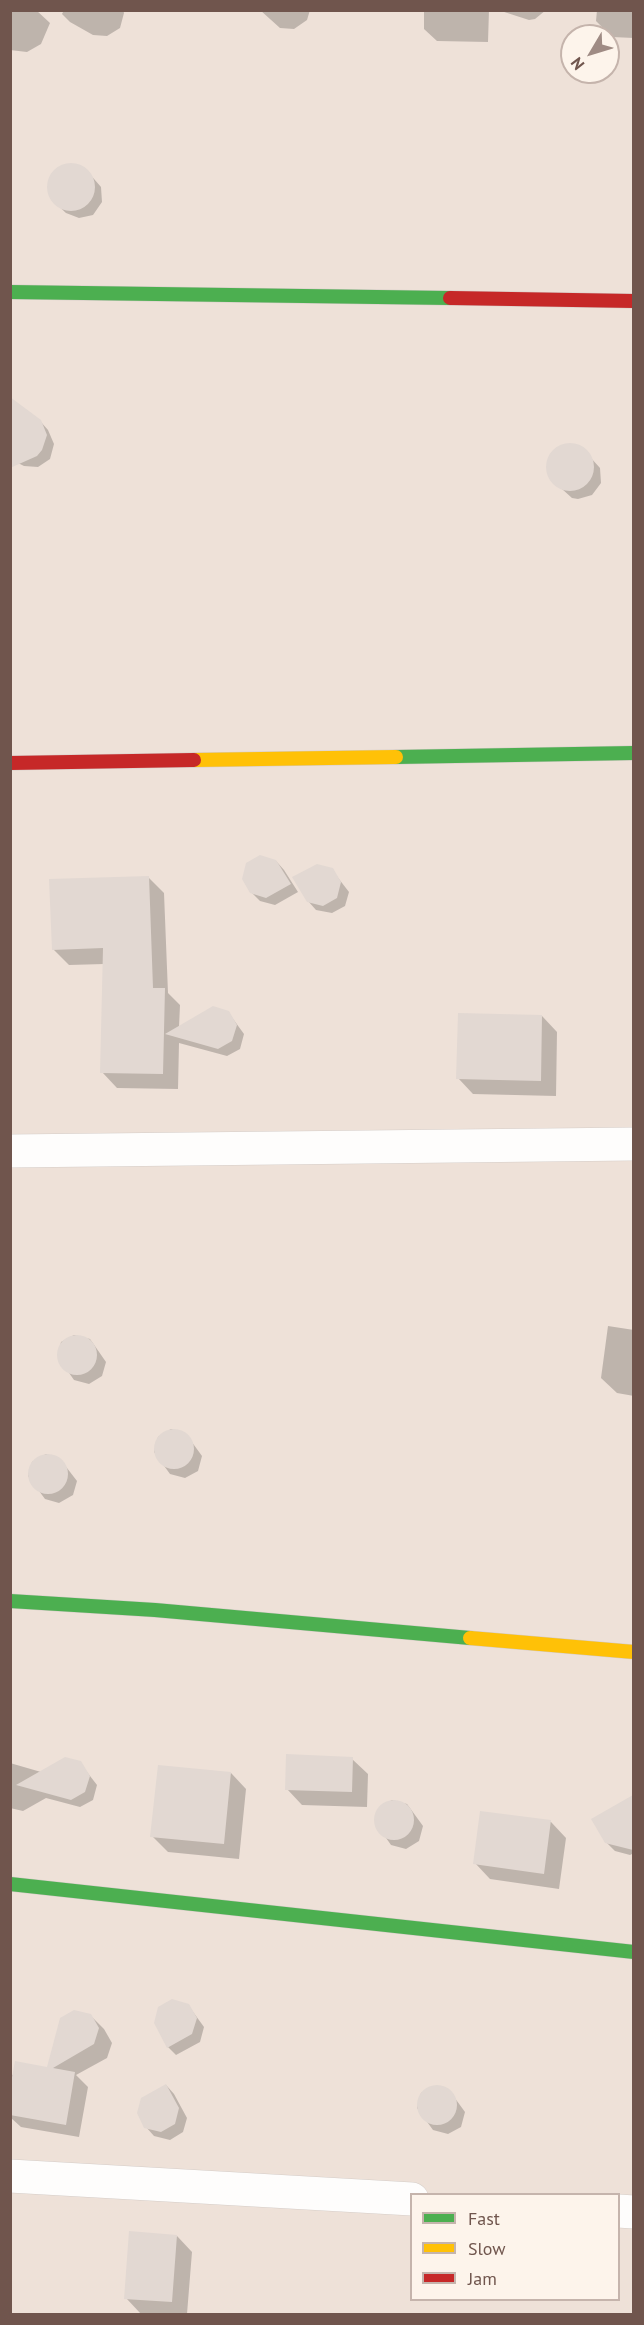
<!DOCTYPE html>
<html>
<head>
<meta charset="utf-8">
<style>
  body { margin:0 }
  #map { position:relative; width:644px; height:2325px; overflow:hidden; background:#f6f0ea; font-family:"PT Sans",sans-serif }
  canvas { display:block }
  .frame { position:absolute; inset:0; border:12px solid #70554d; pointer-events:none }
  .legend { position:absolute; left:410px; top:2193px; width:210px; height:108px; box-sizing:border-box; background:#fdf4eb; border:2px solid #c5b4ac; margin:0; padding:8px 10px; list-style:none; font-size:18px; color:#70554d }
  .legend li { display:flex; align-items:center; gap:12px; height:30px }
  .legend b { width:30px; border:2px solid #c5b4ac }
  .north { position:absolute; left:560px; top:24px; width:60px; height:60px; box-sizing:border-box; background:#fdf4eb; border:2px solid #c5b4ac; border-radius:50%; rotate:232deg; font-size:16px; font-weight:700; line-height:24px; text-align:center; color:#70554d }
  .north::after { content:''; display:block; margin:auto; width:21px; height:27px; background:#9f8b84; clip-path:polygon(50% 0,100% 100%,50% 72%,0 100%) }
</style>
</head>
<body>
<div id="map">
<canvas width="644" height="2325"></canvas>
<div class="frame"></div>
<ul class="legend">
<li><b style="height:8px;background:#4caf50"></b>Fast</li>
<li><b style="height:8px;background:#ffc107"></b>Slow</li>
<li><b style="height:8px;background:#c62828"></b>Jam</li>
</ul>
<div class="north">N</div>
</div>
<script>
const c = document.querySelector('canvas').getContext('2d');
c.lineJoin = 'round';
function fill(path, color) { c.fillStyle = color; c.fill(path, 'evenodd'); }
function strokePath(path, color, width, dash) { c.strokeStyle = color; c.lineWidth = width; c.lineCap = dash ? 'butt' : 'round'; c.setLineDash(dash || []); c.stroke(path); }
const residential = new Path2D(`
  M 11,11 L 633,11 L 633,2314 L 11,2314 ZM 572,36 L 608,36 L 608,72 L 572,72 ZM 412,2194 L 618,2194 L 618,2300 L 412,2300 Z`);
const shadow = new Path2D(`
  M 10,10 L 36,10 L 50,23 L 41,44 L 27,52 L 10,50 Z
  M 64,10 L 123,10 L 124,13 L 120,28 L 107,36 L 93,35 L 70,22 L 62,14 Z
  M 310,10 L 307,20 L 294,29 L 280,28 L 260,10 Z
  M 424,10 L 489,10 L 488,42 L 437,41 L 424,29 Z
  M 498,10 L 546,10 L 535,19 L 529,20 Z
  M 597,10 L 634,10 L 634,38 L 612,37 L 596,21 Z
  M 75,164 L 88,172 L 101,187 L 102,202 L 93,215 L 79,218 L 66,213 L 52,200 L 48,182 L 60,167 Z
  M 40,421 L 48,430 L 54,444 L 50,459 L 38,467 L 24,466 L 18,463 Z
  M 574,445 L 581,447 L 600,468 L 601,483 L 592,495 L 578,499 L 572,498 L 552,480 L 548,466 L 549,460 L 559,448 Z
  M 276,861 L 284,870 L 298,892 L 275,905 L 260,901 L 252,893 Z
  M 332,870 L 349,892 L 345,906 L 332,913 L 316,910 L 308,901 Z
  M 148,877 L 164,893 L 168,993 L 180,1005 L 179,1027 L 228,1012 L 244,1034 L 240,1049 L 227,1056 L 179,1043 L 178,1089 L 117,1088 L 102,1072 L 104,964 L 69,965 L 53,949 Z
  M 542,1016 L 557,1032 L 556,1096 L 473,1094 L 458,1078 Z
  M 608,1326 L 634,1330 L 634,1396 L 617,1393 L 601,1378 Z
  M 74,1335 L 90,1339 L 106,1362 L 102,1376 L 89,1384 L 74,1380 L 58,1357 L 61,1342 Z
  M 171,1429 L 186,1434 L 202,1456 L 198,1471 L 185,1478 L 170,1474 L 154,1452 L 158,1437 Z
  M 46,1454 L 60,1459 L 77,1481 L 73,1495 L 59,1503 L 45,1499 L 28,1476 L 32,1462 Z
  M 352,1759 L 368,1774 L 367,1807 L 302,1805 L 287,1789 Z
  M 10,1763 L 41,1772 L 80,1763 L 97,1785 L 93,1800 L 80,1807 L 46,1798 L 23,1811 L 10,1808 Z
  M 231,1773 L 246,1789 L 239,1859 L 168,1852 L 152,1836 Z
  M 392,1800 L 407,1804 L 423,1826 L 419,1841 L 406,1849 L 391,1845 L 375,1822 L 379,1808 Z
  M 630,1811 L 634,1814 L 634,1853 L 630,1855 L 615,1851 L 606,1842 Z
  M 481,1813 L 551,1822 L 566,1838 L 559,1889 L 490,1879 L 475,1863 Z
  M 188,2005 L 204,2027 L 200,2042 L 176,2055 L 168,2047 Z
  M 90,2015 L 104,2029 L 112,2043 L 107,2058 L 76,2075 L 88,2087 L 79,2137 L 21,2127 L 10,2117 L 13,2082 L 10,2083 L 10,2073 L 14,2076 L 48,2069 Z
  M 166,2085 L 174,2094 L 187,2118 L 183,2132 L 170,2140 L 154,2136 L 146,2127 Z
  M 434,2086 L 449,2090 L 465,2112 L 461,2127 L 448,2134 L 433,2130 L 417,2108 L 421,2093 Z
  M 177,2236 L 192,2252 L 187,2314 L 141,2314 L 126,2298 Z`);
const building = new Path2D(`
  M47 187a24 24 0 1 1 48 0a24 24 0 1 1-48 0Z
  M 10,397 L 41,420 L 47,435 L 42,450 L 37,456 L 10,468 Z
  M546 467a24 24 0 1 1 48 0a24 24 0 1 1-48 0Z
  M 260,855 L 276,860 L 291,884 L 266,898 L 250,893 L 242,879 L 246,863 Z
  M 317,864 L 333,868 L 341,882 L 337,898 L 323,906 L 307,902 L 292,877 Z
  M 149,876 L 153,988 L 165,988 L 163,1074 L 100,1073 L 103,948 L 52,950 L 49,879 Z
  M 213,1006 L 229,1011 L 237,1025 L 232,1041 L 218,1049 L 165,1034 Z
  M 458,1013 L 542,1015 L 541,1081 L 456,1079 Z
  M57 1355a20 20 0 1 1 40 0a20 20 0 1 1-40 0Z
  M154 1449a20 20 0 1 1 40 0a20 20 0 1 1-40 0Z
  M28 1474a20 20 0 1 1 40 0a20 20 0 1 1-40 0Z
  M 286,1754 L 353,1757 L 352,1792 L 285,1790 Z
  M 65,1757 L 81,1761 L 90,1776 L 85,1792 L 71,1800 L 16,1785 Z
  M 158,1765 L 231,1772 L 224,1844 L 150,1837 Z
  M 633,1795 L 633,1850 L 605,1843 L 591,1819 Z
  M374 1820a20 20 0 1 1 40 0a20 20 0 1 1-40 0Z
  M 480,1811 L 551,1820 L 544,1874 L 473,1864 Z
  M 172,1999 L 189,2004 L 197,2018 L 192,2034 L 167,2048 L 154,2023 L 158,2007 Z
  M 74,2010 L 91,2014 L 99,2028 L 94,2044 L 53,2068 L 75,2072 L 66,2125 L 10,2115 L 10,2088 L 15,2061 L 47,2067 L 60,2018 Z
  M 166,2084 L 179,2108 L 175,2124 L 161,2132 L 144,2128 L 137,2113 L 141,2098 Z
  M417 2105a20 20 0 1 1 40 0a20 20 0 1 1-40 0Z
  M 129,2231 L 177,2235 L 172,2302 L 124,2299 Z`);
const street = new Path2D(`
  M 10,1151 L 634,1144
  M 10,2176 L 412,2199
  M 618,2211 L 634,2212`);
const fast = new Path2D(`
  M 10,292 L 450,298
  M 396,757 L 634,753
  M 10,1601 L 155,1610 L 470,1638
  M 10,1884 L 634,1952`);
const slow = new Path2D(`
  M 194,760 L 396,757
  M 470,1638 L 634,1652`);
const jam = new Path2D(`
  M 450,298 L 634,301
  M 10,763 L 194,760`);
fill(residential, '#eee1d8');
fill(shadow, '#0003');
fill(building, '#e2d8d2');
strokePath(street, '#d5cdc8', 34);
strokePath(fast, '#d4cbc7', 15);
strokePath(slow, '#d4cbc7', 15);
strokePath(jam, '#d4cbc7', 15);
strokePath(street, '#fefdfc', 33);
strokePath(fast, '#4caf50', 14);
strokePath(slow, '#ffc107', 14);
strokePath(jam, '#c62828', 14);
</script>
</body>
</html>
